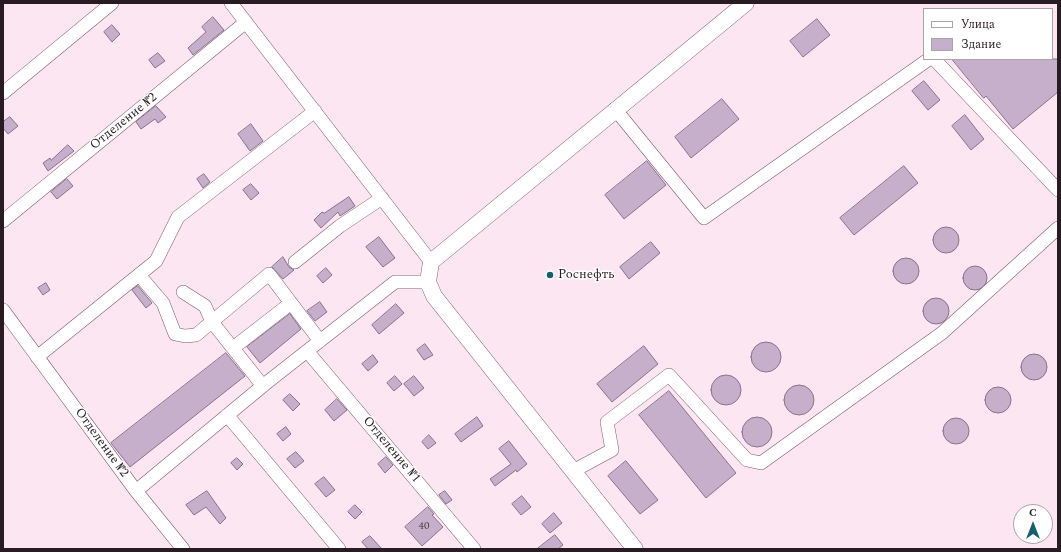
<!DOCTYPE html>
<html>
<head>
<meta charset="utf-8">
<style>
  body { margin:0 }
  #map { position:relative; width:1061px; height:552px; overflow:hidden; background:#fce6f1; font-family:Spectral,serif }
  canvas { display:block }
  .frame { position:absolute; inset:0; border:4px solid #281c22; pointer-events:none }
  .legend { position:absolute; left:923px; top:8px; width:130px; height:52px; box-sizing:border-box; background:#fff; border:1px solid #a9a4a7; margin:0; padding:5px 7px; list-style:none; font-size:12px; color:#281c22 }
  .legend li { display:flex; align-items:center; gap:8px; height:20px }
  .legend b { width:20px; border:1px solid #a9a4a7 }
  .north { position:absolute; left:1013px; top:504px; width:40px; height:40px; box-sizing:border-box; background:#fff; border:1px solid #a9a4a7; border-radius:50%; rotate:0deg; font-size:11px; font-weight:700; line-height:16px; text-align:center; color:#281c22 }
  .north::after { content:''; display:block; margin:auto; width:14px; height:18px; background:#14606d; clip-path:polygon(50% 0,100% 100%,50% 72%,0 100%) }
</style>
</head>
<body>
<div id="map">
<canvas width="1061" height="552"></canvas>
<div class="frame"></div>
<ul class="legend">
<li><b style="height:5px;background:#fff"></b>Улица</li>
<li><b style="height:11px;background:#c5afca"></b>Здание</li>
</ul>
<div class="north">С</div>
</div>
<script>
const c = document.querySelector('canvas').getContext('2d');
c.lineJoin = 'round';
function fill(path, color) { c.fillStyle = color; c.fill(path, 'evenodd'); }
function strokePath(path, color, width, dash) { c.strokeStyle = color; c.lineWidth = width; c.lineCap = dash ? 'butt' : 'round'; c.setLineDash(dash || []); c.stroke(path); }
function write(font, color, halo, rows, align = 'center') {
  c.font = font + ' Spectral,serif'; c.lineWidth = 3; c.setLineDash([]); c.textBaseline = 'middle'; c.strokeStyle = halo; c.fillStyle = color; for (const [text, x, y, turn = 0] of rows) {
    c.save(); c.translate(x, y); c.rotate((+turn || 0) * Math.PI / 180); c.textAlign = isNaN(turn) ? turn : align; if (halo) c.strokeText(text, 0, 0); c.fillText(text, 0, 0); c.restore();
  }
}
const building = new Path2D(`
  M 213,17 L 224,30 L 193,55 L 188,48 L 206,32 L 202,27 Z
  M 817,19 L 830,35 L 803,57 L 790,41 Z
  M 112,25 L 120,34 L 112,42 L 104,32 Z
  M 158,53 L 165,61 L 155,68 L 149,60 Z
  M 952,59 L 1058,59 L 1058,92 L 1013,129 L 986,96 L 984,98 Z
  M 924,81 L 940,100 L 928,110 L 912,91 Z
  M 722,99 L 739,119 L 691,158 L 675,137 Z
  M 156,106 L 166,117 L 158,123 L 155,119 L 141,129 L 136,122 Z
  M 965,115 L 984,139 L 971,150 L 952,126 Z
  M 10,117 L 18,126 L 8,134 L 3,128 L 3,122 Z
  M 251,124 L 263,141 L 250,151 L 238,134 Z
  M 68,145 L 74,151 L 48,171 L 43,163 L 50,158 L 51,160 Z
  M 647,161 L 666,185 L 624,219 L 605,195 Z
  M 904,166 L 918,183 L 854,235 L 840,218 Z
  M 204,174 L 210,182 L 203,188 L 197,179 Z
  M 67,179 L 73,186 L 57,199 L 51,192 Z
  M 251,184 L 259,193 L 251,200 L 243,190 Z
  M 349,197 L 355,206 L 340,216 L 338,212 L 321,228 L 314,220 L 322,212 L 324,213 Z
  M933 240a13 13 0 1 1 26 0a13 13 0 1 1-26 0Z
  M 379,237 L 395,258 L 383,267 L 366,247 Z
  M 651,242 L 660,253 L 629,279 L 620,267 Z
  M 283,257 L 289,267 L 294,270 L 283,279 L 272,267 Z
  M893 271a13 13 0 1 1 26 0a13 13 0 1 1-26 0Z
  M963 278a12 12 0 1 1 24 0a12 12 0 1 1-24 0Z
  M 326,268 L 332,275 L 323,283 L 317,276 Z
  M 46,283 L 50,290 L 43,295 L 38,288 Z
  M 138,286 L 152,303 L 146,308 L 132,290 Z
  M923 311a13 13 0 1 1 26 0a13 13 0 1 1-26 0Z
  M 320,302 L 327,312 L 315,321 L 307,311 Z
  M 396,304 L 404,313 L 379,334 L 372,325 Z
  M 290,314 L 301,329 L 260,363 L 247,347 Z
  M751 357a15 15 0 1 1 30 0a15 15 0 1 1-30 0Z
  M 425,344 L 433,355 L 424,360 L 417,350 Z
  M 644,346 L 658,364 L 612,402 L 597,384 Z
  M 226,353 L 245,376 L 130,467 L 111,443 Z
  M1021 367a13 13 0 1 1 26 0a13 13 0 1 1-26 0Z
  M 373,355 L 378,362 L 368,371 L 362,364 Z
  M711 390a15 15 0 1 1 30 0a15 15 0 1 1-30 0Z
  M 395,376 L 402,384 L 394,391 L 387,383 Z
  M 414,376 L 424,388 L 414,396 L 404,384 Z
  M784 400a15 15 0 1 1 30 0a15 15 0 1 1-30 0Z
  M985 400a13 13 0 1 1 26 0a13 13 0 1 1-26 0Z
  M 669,391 L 736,473 L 706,498 L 639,415 Z
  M 290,394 L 300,404 L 293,411 L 283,400 Z
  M 337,399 L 347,410 L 334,421 L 325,410 Z
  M742 432a15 15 0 1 1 30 0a15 15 0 1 1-30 0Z
  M 477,417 L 483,426 L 461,442 L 455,434 Z
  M943 431a13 13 0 1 1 26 0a13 13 0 1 1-26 0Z
  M 286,427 L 291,434 L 283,441 L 277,434 Z
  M 429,435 L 436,443 L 428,449 L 422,442 Z
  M 509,441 L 527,464 L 517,472 L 516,470 L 495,486 L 490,479 L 511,464 L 499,449 Z
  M 296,452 L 304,461 L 295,468 L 287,459 Z
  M 386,457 L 393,465 L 385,473 L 378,464 Z
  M 237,458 L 243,464 L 237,470 L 231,463 Z
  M 626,461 L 658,500 L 640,514 L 608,476 Z
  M 324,477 L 335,490 L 326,497 L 315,484 Z
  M 207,491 L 226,518 L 220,524 L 206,507 L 194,515 L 186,505 Z
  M 445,491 L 452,500 L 446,504 L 439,495 Z
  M 522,496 L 531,507 L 521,515 L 512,504 Z
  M 355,505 L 362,512 L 355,519 L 348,512 Z
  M 428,507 L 434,514 L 432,515 L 443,527 L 422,546 L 405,527 Z
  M 554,513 L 562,523 L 550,533 L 542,524 Z
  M 555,535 L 563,545 L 558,549 L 537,549 Z
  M 370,536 L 382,549 L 368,549 L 362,542 Z`);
const minor = new Path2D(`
  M 231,3 L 431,262
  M 934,59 L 1058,190
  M 3,93 L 112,3
  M 615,109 L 704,218 L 929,59
  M 3,221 L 246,22
  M 295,262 L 340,226 L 382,198
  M 139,275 L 163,303 L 175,334 L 185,336 L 196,335 L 269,274 L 320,341
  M 183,292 L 205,306 L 212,322 L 263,386
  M 3,310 L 136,491 L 183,549
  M 233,348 L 291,303
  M 307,351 L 474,549
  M 37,357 L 156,261 L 178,217 L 315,111
  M 227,415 L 339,549
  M 573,471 L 612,450 L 607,422 L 669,375 L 747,460 L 761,463 L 942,333 L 1058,228
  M 136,491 L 265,384 L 395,282 L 428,282`);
const major = new Path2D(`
  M 635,549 L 434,296 L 428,282 L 431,262 L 746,3`);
const markers = [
  [550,275,4,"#14606d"]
];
const numberNames = [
  ["40",424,527]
];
const streetNames = [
  ["Отделение №2",124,122,-39],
  ["Отделение №2",101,443,54],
  ["Отделение №1",391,450,50]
];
const poiNames = [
  ["Роснефть",558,275]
];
fill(building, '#c5afca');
strokePath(building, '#86728b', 1);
strokePath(minor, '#795a6a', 14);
strokePath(major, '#795a6a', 17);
strokePath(minor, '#fff', 13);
strokePath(major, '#fff', 16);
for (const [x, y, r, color] of markers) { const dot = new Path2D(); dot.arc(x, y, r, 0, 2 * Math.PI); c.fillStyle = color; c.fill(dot); strokePath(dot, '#fff', 1.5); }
write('11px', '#4f414c', null, numberNames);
write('13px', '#281c22', '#fff', streetNames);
write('13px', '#281c22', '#fff', poiNames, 'left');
</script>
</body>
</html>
